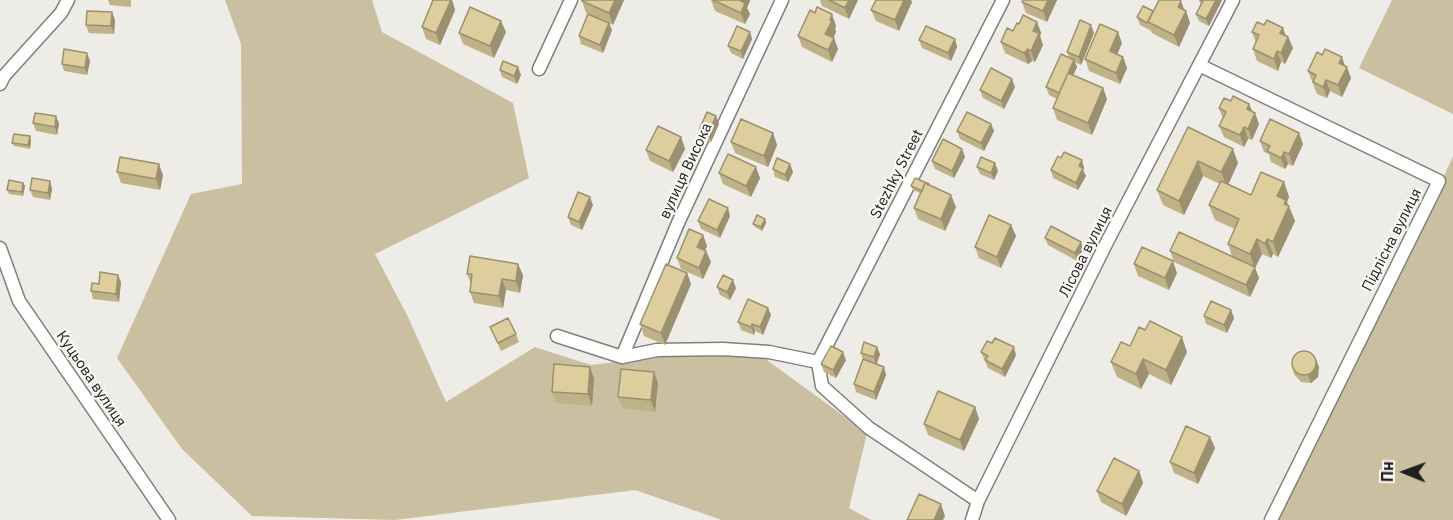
<!DOCTYPE html>
<html>
<head>
<meta charset="utf-8">
<style>
  body { margin:0 }
  #map { position:relative; width:1453px; height:520px; overflow:hidden; background:#edece6; font-family:"IBM Plex Sans",sans-serif }
  canvas { display:block }
  .north { position:absolute; left:1375px; top:442px; width:60px; height:60px; -webkit-text-stroke:4px #fbf9f3; paint-order:stroke; rotate:271deg; font-size:16px; font-weight:700; line-height:24px; text-align:center; color:#20201e }
  .north::after { content:''; display:block; margin:auto; width:21px; height:27px; background:#20201e; clip-path:polygon(50% 0,100% 100%,50% 72%,0 100%) }
</style>
</head>
<body>
<div id="map">
<canvas width="1453" height="520"></canvas>
<div class="north">Пн</div>
</div>
<script>
const c = document.querySelector('canvas').getContext('2d');
c.lineJoin = 'round';
function fill(path, color) { c.fillStyle = color; c.fill(path, 'evenodd'); }
function strokePath(path, color, width, dash) { c.strokeStyle = color; c.lineWidth = width; c.lineCap = dash ? 'butt' : 'round'; c.setLineDash(dash || []); c.stroke(path); }
function write(font, color, halo, rows, align = 'center') {
  c.font = font + ' "IBM Plex Sans",sans-serif'; c.lineWidth = 4.5; c.setLineDash([]); c.textBaseline = 'middle'; c.strokeStyle = halo; c.fillStyle = color; for (const [text, x, y, turn = 0] of rows) {
    c.save(); c.translate(x, y); c.rotate((+turn || 0) * Math.PI / 180); c.textAlign = isNaN(turn) ? turn : align; if (halo) c.strokeText(text, 0, 0); c.fillText(text, 0, 0); c.restore();
  }
}
const green = new Path2D(`
  M 225,0 L 372,0 L 382,32 L 513,103 L 529,178 L 375,254 L 408,317 L 446,402 L 535,347 L 591,365 L 687,353 L 760,355 L 867,433 L 849,508 L 871,520 L 722,520 L 635,490 L 395,520 L 252,516 L 182,449 L 117,358 L 191,194 L 242,184 L 241,44 Z
  M 1392,0 L 1453,0 L 1453,114 L 1359,68 Z
  M 1453,156 L 1453,520 L 1279,520 L 1405,262 Z`);
const minor = new Path2D(`
  M 1199,65 L 1439,181 L 1271,520
  M 539,69 L 571,0
  M 0,84 L 4,76 L 61,13 L 68,0
  M 0,248 L 19,301 L 169,520
  M 557,336 L 622,357 L 657,350 L 723,349 L 769,352 L 818,362 L 822,386 L 869,428 L 978,501
  M 622,357 L 678,223 L 782,0
  M 818,362 L 1003,0
  M 972,520 L 978,501 L 1107,242 L 1233,0`);
const wall = new Path2D(`
  M 108,0 L 131,0 L 131,7 L 110,5 Z
  M 433,0 L 452,0 L 455,10 L 440,45 L 426,39 L 422,27 Z
  M 582,0 L 624,0 L 613,25 L 609,23 L 612,30 L 603,53 L 581,44 L 579,36 L 588,14 L 586,13 L 582,1 Z
  M 711,0 L 750,0 L 747,8 L 750,14 L 745,24 L 715,11 Z
  M 820,0 L 858,0 L 849,19 L 822,6 Z
  M 1057,0 L 1047,22 L 1026,13 L 1022,2 Z
  M 1199,0 L 1222,0 L 1209,26 L 1199,21 L 1196,14 L 1201,5 Z
  M 912,2 L 899,31 L 876,21 L 871,10 Z
  M 1153,11 L 1186,11 L 1190,23 L 1179,47 L 1152,33 L 1150,29 L 1150,30 L 1140,25 L 1137,17 Z
  M 115,20 L 114,34 L 89,33 L 86,25 Z
  M 1037,22 L 1041,33 L 1040,36 L 1043,45 L 1035,62 L 1032,61 L 1028,64 L 1005,53 L 1001,42 L 1019,24 Z
  M 836,26 L 835,29 L 836,32 L 833,38 L 838,49 L 832,62 L 802,47 L 798,36 Z
  M 506,32 L 494,58 L 463,44 L 459,33 Z
  M 750,32 L 752,39 L 743,59 L 731,53 L 728,46 Z
  M 1252,32 L 1286,35 L 1288,37 L 1293,48 L 1285,64 L 1281,62 L 1278,71 L 1257,61 L 1253,49 L 1256,43 Z
  M 1094,33 L 1081,65 L 1075,62 L 1077,67 L 1073,75 L 1103,88 L 1107,99 L 1092,135 L 1057,120 L 1053,108 L 1057,99 L 1049,95 L 1046,87 L 1069,57 L 1067,52 Z
  M 955,39 L 957,47 L 951,61 L 922,48 L 919,40 Z
  M 1122,43 L 1117,54 L 1123,57 L 1127,68 L 1120,84 L 1089,71 L 1085,59 Z
  M 90,61 L 87,75 L 64,71 L 62,64 Z
  M 1345,66 L 1351,78 L 1342,97 L 1330,91 L 1327,98 L 1317,94 L 1308,71 Z
  M 500,70 L 521,75 L 517,84 L 502,77 Z
  M 1015,87 L 1004,109 L 983,98 L 980,90 Z
  M 1231,101 L 1249,104 L 1252,112 L 1259,124 L 1252,140 L 1248,139 L 1244,147 L 1224,137 L 1219,126 L 1223,119 L 1219,108 Z
  M 56,116 L 59,124 L 57,135 L 36,131 L 33,123 Z
  M 716,116 L 719,124 L 711,142 L 701,137 L 699,130 Z
  M 991,124 L 994,131 L 984,151 L 960,139 L 957,131 Z
  M 1188,127 L 1238,163 L 1228,185 L 1251,195 L 1284,182 L 1289,197 L 1287,202 L 1288,206 L 1289,206 L 1295,221 L 1278,257 L 1273,254 L 1271,258 L 1262,254 L 1255,268 L 1259,278 L 1250,297 L 1174,262 L 1170,251 L 1232,256 L 1228,244 L 1235,229 L 1215,220 L 1209,205 L 1220,184 L 1203,176 L 1184,215 L 1163,205 L 1157,190 Z
  M 773,133 L 777,145 L 768,167 L 735,153 L 731,142 Z
  M 681,137 L 685,149 L 673,172 L 650,161 L 646,150 Z
  M 31,140 L 30,149 L 14,146 L 12,143 Z
  M 1260,141 L 1303,144 L 1293,166 L 1288,164 L 1285,169 L 1271,162 L 1269,154 L 1264,152 Z
  M 962,149 L 965,157 L 954,178 L 935,169 L 932,161 Z
  M 1061,158 L 1084,168 L 1083,170 L 1086,176 L 1078,190 L 1053,178 L 1051,170 Z
  M 790,164 L 793,172 L 788,182 L 775,177 L 773,169 Z
  M 977,167 L 998,171 L 994,180 L 980,174 Z
  M 117,172 L 163,175 L 160,190 L 121,183 Z
  M 719,173 L 760,178 L 751,197 L 723,184 Z
  M 50,181 L 52,189 L 50,200 L 33,197 L 30,190 Z
  M 23,183 L 25,186 L 23,196 L 9,194 L 7,190 Z
  M 929,185 L 956,207 L 945,231 L 918,219 L 914,208 L 920,193 L 913,190 L 911,186 Z
  M 593,205 L 582,230 L 571,225 L 568,217 Z
  M 730,216 L 720,238 L 701,229 L 698,221 Z
  M 765,219 L 766,223 L 762,231 L 755,227 L 753,224 Z
  M 1011,225 L 1016,236 L 1001,268 L 979,258 L 975,247 Z
  M 703,235 L 707,246 L 705,250 L 706,251 L 711,262 L 703,279 L 681,269 L 677,258 Z
  M 1045,238 L 1083,249 L 1077,261 L 1048,245 Z
  M 1134,264 L 1177,273 L 1169,290 L 1138,276 Z
  M 687,273 L 691,284 L 665,345 L 644,336 L 640,324 Z
  M 467,274 L 523,275 L 520,293 L 506,290 L 503,308 L 474,303 L 470,292 L 471,284 Z
  M 121,282 L 119,302 L 93,299 L 91,291 Z
  M 717,287 L 736,288 L 730,300 L 720,295 Z
  M 1231,310 L 1234,318 L 1227,333 L 1206,324 L 1204,316 Z
  M 771,315 L 763,335 L 755,331 L 754,335 L 741,330 L 738,322 Z
  M 490,327 L 516,334 L 519,342 L 501,351 Z
  M 1130,346 L 1187,352 L 1171,385 L 1149,374 L 1141,389 L 1117,377 L 1111,362 Z
  M 981,352 L 1016,355 L 1005,377 L 988,368 Z
  M 861,353 L 880,354 L 877,364 L 884,367 L 886,375 L 876,400 L 856,392 L 854,384 L 863,360 Z
  M 1316,359 L 1319,367 L 1318,377 L 1311,383 L 1301,382 L 1294,374 L 1292,366 Z
  M 846,360 L 836,378 L 824,372 L 821,364 Z
  M 590,367 L 594,379 L 592,406 L 556,403 L 552,392 Z
  M 658,383 L 655,412 L 623,408 L 618,397 Z
  M 975,407 L 979,419 L 964,451 L 928,435 L 924,424 Z
  M 1210,437 L 1215,448 L 1198,484 L 1174,473 L 1170,462 Z
  M 1139,471 L 1143,483 L 1126,516 L 1101,502 L 1097,491 Z`);
const shadedWall = new Path2D(`
  M 451,0 L 452,0 L 455,10 L 440,45 L 436,33 Z
  M 615,0 L 624,0 L 613,25 L 609,13 Z
  M 742,0 L 750,0 L 750,1 L 747,8 L 750,14 L 745,24 L 741,13 Z
  M 849,0 L 858,0 L 849,19 L 845,8 Z
  M 904,0 L 911,0 L 912,2 L 899,31 L 895,20 Z
  M 1048,0 L 1057,0 L 1047,22 L 1043,11 Z
  M 1216,0 L 1222,0 L 1209,26 L 1206,19 Z
  M 1181,1 L 1185,12 L 1178,7 Z
  M 1186,11 L 1190,23 L 1179,47 L 1174,35 Z
  M 112,12 L 115,20 L 114,34 L 111,26 Z
  M 832,14 L 836,26 L 835,29 L 836,32 L 830,45 L 825,34 Z
  M 501,21 L 506,32 L 494,58 L 490,46 Z
  M 1037,22 L 1041,33 L 1040,36 L 1043,45 L 1035,62 L 1031,51 L 1033,31 Z
  M 609,23 L 612,30 L 603,53 L 600,45 Z
  M 1091,25 L 1094,33 L 1081,65 L 1079,57 Z
  M 1283,28 L 1287,39 L 1280,33 Z
  M 750,32 L 752,39 L 743,59 L 741,51 Z
  M 1118,32 L 1122,43 L 1114,62 L 1110,51 Z
  M 1288,37 L 1293,48 L 1285,64 L 1281,53 Z
  M 834,38 L 838,49 L 832,62 L 828,50 Z
  M 955,39 L 957,47 L 951,61 L 948,53 Z
  M 1028,49 L 1032,61 L 1028,64 L 1024,53 Z
  M 1277,51 L 1281,62 L 1278,71 L 1274,59 Z
  M 87,53 L 90,61 L 87,75 L 85,68 Z
  M 1123,57 L 1127,68 L 1120,84 L 1116,73 Z
  M 1342,57 L 1346,69 L 1339,63 Z
  M 1074,60 L 1077,67 L 1062,101 L 1059,93 Z
  M 518,67 L 521,75 L 517,84 L 514,76 Z
  M 1347,67 L 1351,78 L 1342,97 L 1338,85 Z
  M 1012,79 L 1015,87 L 1004,109 L 1001,101 Z
  M 1326,80 L 1330,91 L 1327,98 L 1323,87 Z
  M 1103,88 L 1107,99 L 1092,135 L 1088,123 Z
  M 1249,104 L 1254,115 L 1247,109 Z
  M 1255,113 L 1259,124 L 1252,140 L 1248,129 Z
  M 56,116 L 59,124 L 57,135 L 55,127 Z
  M 716,116 L 719,124 L 711,142 L 708,134 Z
  M 991,124 L 994,131 L 984,151 L 981,143 Z
  M 1244,127 L 1248,139 L 1244,147 L 1240,135 Z
  M 773,133 L 777,145 L 768,167 L 764,156 Z
  M 1299,133 L 1303,144 L 1293,166 L 1289,154 Z
  M 30,136 L 31,140 L 30,149 L 28,145 Z
  M 681,137 L 685,149 L 673,172 L 669,161 Z
  M 962,149 L 965,157 L 954,178 L 952,171 Z
  M 1233,149 L 1238,163 L 1227,187 L 1221,172 Z
  M 1284,152 L 1288,164 L 1285,169 L 1281,158 Z
  M 1082,160 L 1084,168 L 1083,170 L 1086,176 L 1078,190 L 1076,183 L 1079,166 Z
  M 1198,161 L 1203,176 L 1184,215 L 1179,201 Z
  M 995,163 L 998,171 L 994,180 L 991,173 Z
  M 159,164 L 163,175 L 160,190 L 156,179 Z
  M 790,164 L 793,172 L 788,182 L 785,175 Z
  M 756,167 L 760,178 L 751,197 L 746,186 Z
  M 50,181 L 52,189 L 50,200 L 48,193 Z
  M 1284,182 L 1289,197 L 1287,202 L 1295,221 L 1278,257 L 1273,242 L 1277,196 Z
  M 23,183 L 25,186 L 23,196 L 22,192 Z
  M 951,195 L 956,207 L 945,231 L 941,219 Z
  M 590,197 L 593,205 L 582,230 L 579,222 Z
  M 728,208 L 730,216 L 720,238 L 717,230 Z
  M 765,219 L 766,223 L 762,231 L 761,227 Z
  M 1011,225 L 1016,236 L 1001,268 L 997,257 Z
  M 703,235 L 707,246 L 702,258 L 697,247 Z
  M 1257,239 L 1262,254 L 1255,268 L 1259,278 L 1250,297 L 1246,285 L 1254,267 L 1250,254 Z
  M 1267,239 L 1273,254 L 1271,258 L 1265,244 Z
  M 1081,242 L 1083,249 L 1077,261 L 1075,253 Z
  M 706,251 L 711,262 L 703,279 L 699,268 Z
  M 1173,261 L 1177,273 L 1169,290 L 1165,278 Z
  M 518,264 L 523,275 L 520,293 L 516,281 Z
  M 687,273 L 691,284 L 665,345 L 661,333 Z
  M 118,275 L 121,282 L 119,302 L 116,294 Z
  M 502,279 L 506,290 L 503,308 L 499,296 Z
  M 733,280 L 736,288 L 730,300 L 727,292 Z
  M 768,308 L 771,315 L 763,335 L 760,327 Z
  M 1231,310 L 1234,318 L 1227,333 L 1224,325 Z
  M 752,324 L 755,331 L 754,335 L 751,327 Z
  M 1182,337 L 1187,352 L 1171,385 L 1166,370 Z
  M 877,347 L 880,354 L 876,365 L 874,357 Z
  M 1014,347 L 1016,355 L 1005,377 L 1002,369 Z
  M 843,352 L 846,360 L 836,378 L 833,370 Z
  M 1143,359 L 1149,374 L 1141,389 L 1136,374 Z
  M 1316,359 L 1319,367 L 1318,377 L 1311,383 L 1308,375 Z
  M 590,367 L 594,379 L 592,406 L 588,394 Z
  M 884,367 L 886,375 L 876,400 L 874,392 Z
  M 654,372 L 658,383 L 655,412 L 651,400 Z
  M 975,407 L 979,419 L 964,451 L 960,440 Z
  M 1210,437 L 1215,448 L 1198,484 L 1194,473 Z
  M 1139,471 L 1143,483 L 1126,516 L 1122,504 Z
  M 941,504 L 945,516 L 943,520 L 934,520 Z`);
const building = new Path2D(`
  M 433,0 L 451,0 L 436,33 L 422,27 Z
  M 582,0 L 615,0 L 609,13 L 582,1 Z
  M 713,0 L 742,0 L 741,1 L 745,3 L 741,13 Z
  M 829,0 L 849,0 L 845,8 Z
  M 876,0 L 904,0 L 895,20 L 871,10 Z
  M 1023,0 L 1048,0 L 1043,11 L 1022,2 Z
  M 1159,0 L 1180,0 L 1181,1 L 1178,7 L 1186,11 L 1174,35 L 1148,22 Z
  M 1200,0 L 1216,0 L 1206,19 L 1196,14 L 1203,1 Z
  M 1143,6 L 1153,11 L 1147,23 L 1137,17 Z
  M 470,7 L 501,21 L 490,46 L 459,33 Z
  M 817,7 L 832,14 L 830,20 L 832,21 L 825,34 L 834,38 L 828,50 L 798,36 L 810,10 L 815,13 Z
  M 87,11 L 112,12 L 111,26 L 86,25 Z
  M 588,14 L 609,23 L 600,45 L 579,36 Z
  M 1023,15 L 1037,22 L 1033,31 L 1039,33 L 1031,51 L 1028,49 L 1024,53 L 1001,42 L 1007,28 L 1013,31 L 1017,23 L 1019,24 Z
  M 1080,20 L 1091,25 L 1079,57 L 1067,52 Z
  M 1267,20 L 1283,28 L 1280,33 L 1288,37 L 1281,53 L 1277,51 L 1274,59 L 1253,49 L 1259,35 L 1252,32 L 1257,22 L 1264,25 Z
  M 1100,24 L 1118,32 L 1110,51 L 1123,57 L 1116,73 L 1085,59 Z
  M 737,26 L 750,32 L 741,51 L 728,46 Z
  M 926,26 L 955,39 L 948,53 L 919,40 Z
  M 64,49 L 87,53 L 85,68 L 62,64 Z
  M 1325,49 L 1342,57 L 1339,63 L 1347,67 L 1338,85 L 1326,80 L 1323,87 L 1313,82 L 1316,75 L 1308,71 L 1317,52 L 1322,55 Z
  M 1061,54 L 1074,60 L 1059,93 L 1046,87 Z
  M 503,61 L 518,67 L 514,76 L 500,70 Z
  M 991,68 L 1012,79 L 1001,101 L 980,90 Z
  M 1068,73 L 1103,88 L 1088,123 L 1053,108 Z
  M 1233,96 L 1249,104 L 1247,109 L 1255,113 L 1248,129 L 1244,127 L 1240,135 L 1219,126 L 1226,112 L 1219,108 L 1224,98 L 1231,101 Z
  M 707,112 L 716,116 L 708,134 L 699,130 Z
  M 967,112 L 991,124 L 981,143 L 957,131 Z
  M 35,113 L 56,116 L 55,127 L 33,123 Z
  M 741,119 L 773,133 L 764,156 L 731,142 Z
  M 1270,119 L 1299,133 L 1289,154 L 1284,152 L 1281,158 L 1267,151 L 1270,146 L 1260,141 Z
  M 658,126 L 681,137 L 669,161 L 646,150 Z
  M 1188,127 L 1233,149 L 1221,172 L 1198,161 L 1179,201 L 1157,190 Z
  M 14,134 L 30,136 L 28,145 L 12,143 Z
  M 943,139 L 962,149 L 952,171 L 932,161 Z
  M 1064,152 L 1082,160 L 1079,166 L 1083,168 L 1076,183 L 1051,170 L 1058,156 L 1061,158 Z
  M 728,154 L 756,167 L 746,186 L 719,173 Z
  M 120,157 L 159,164 L 156,179 L 117,172 Z
  M 981,157 L 995,163 L 991,173 L 977,167 Z
  M 777,158 L 790,164 L 785,175 L 773,169 Z
  M 1261,172 L 1284,182 L 1277,196 L 1286,200 L 1284,204 L 1289,206 L 1273,242 L 1267,239 L 1265,244 L 1257,239 L 1250,254 L 1228,244 L 1239,219 L 1209,205 L 1221,181 L 1251,195 Z
  M 32,178 L 50,181 L 48,193 L 30,190 Z
  M 915,178 L 929,184 L 928,185 L 925,183 L 922,191 L 911,186 Z
  M 9,180 L 23,183 L 22,192 L 7,190 Z
  M 925,183 L 951,195 L 941,219 L 914,208 Z
  M 578,192 L 590,197 L 579,222 L 568,217 Z
  M 709,199 L 728,208 L 717,230 L 698,221 Z
  M 757,215 L 765,219 L 761,227 L 753,224 Z
  M 989,215 L 1011,225 L 997,257 L 975,247 Z
  M 1051,226 L 1081,242 L 1075,253 L 1045,238 Z
  M 689,229 L 703,235 L 697,247 L 706,251 L 699,268 L 677,258 Z
  M 1179,232 L 1255,267 L 1246,285 L 1170,251 Z
  M 1142,247 L 1173,261 L 1165,278 L 1134,264 Z
  M 470,256 L 518,264 L 516,281 L 502,279 L 499,296 L 470,292 L 472,274 L 467,274 Z
  M 666,264 L 687,273 L 661,333 L 640,324 Z
  M 100,272 L 118,275 L 116,294 L 91,291 L 92,283 L 99,284 Z
  M 723,275 L 733,280 L 727,292 L 717,287 Z
  M 748,299 L 768,308 L 760,327 L 752,324 L 751,327 L 738,322 Z
  M 1211,301 L 1231,310 L 1224,325 L 1204,316 Z
  M 508,318 L 516,334 L 498,343 L 490,327 Z
  M 1150,321 L 1182,337 L 1166,370 L 1143,359 L 1136,374 L 1111,362 L 1121,342 L 1130,346 L 1139,327 L 1145,330 Z
  M 995,338 L 1014,347 L 1002,369 L 985,360 L 988,356 L 981,352 L 987,341 L 992,343 Z
  M 864,342 L 877,347 L 874,357 L 861,353 Z
  M 831,346 L 843,352 L 833,370 L 821,364 Z
  M1292 363a12 12 0 1 1 24 0a12 12 0 1 1-24 0Z
  M 863,359 L 884,367 L 874,392 L 854,384 Z
  M 554,364 L 590,367 L 588,394 L 552,392 Z
  M 621,369 L 654,372 L 651,400 L 618,397 Z
  M 938,391 L 975,407 L 960,440 L 924,424 Z
  M 1186,426 L 1210,437 L 1194,473 L 1170,462 Z
  M 1114,458 L 1139,471 L 1122,504 L 1097,491 Z
  M 919,494 L 941,504 L 934,520 L 907,520 Z`);
const streetNames = [
  ["вулиця Висока",686,171,-65],
  ["Stezhky Street",897,174,-63],
  ["Підлісна вулиця",1392,240,-63],
  ["Лісова вулиця",1086,252,-63],
  ["Куцьова вулиця",91,379,56]
];
fill(green, '#cac0a1');
strokePath(minor, '#817f7a', 15);
strokePath(minor, '#fff', 12);
fill(wall, '#bfb188');
fill(shadedWall, '#9b906f');
fill(building, '#dece9e');
strokePath(building, '#9b906f', 1.5);
write('15px', '#20201e', '#fbf9f3', streetNames);
</script>
</body>
</html>
